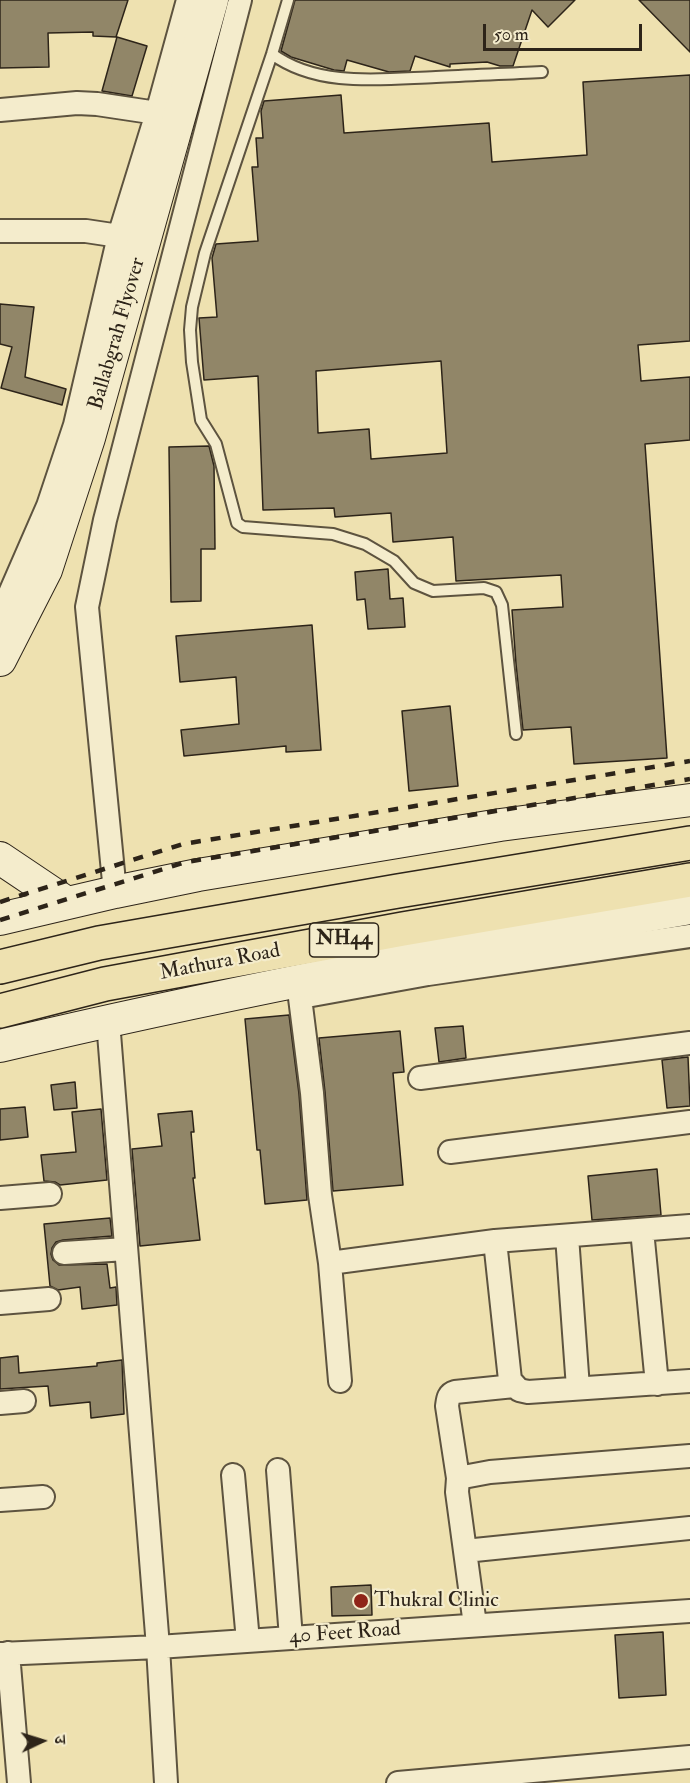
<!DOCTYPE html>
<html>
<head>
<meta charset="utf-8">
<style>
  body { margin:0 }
  #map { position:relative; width:690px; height:1783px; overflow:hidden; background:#eee1b0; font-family:"IM FELL Double Pica","Noto Serif Devanagari",serif }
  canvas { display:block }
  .north { position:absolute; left:12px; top:1711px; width:60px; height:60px; -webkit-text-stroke:4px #f4eccc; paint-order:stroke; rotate:86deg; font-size:16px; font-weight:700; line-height:24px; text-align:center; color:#2d2419 }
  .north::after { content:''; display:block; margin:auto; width:21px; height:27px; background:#2d2419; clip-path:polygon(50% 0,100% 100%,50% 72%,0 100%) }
  .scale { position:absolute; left:483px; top:24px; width:159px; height:27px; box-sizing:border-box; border:3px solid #2d2419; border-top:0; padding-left:8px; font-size:18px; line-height:21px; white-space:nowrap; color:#2d2419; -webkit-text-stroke:4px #f4eccc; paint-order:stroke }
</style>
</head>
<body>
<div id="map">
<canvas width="690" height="1783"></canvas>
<div class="north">उ</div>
<div class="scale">50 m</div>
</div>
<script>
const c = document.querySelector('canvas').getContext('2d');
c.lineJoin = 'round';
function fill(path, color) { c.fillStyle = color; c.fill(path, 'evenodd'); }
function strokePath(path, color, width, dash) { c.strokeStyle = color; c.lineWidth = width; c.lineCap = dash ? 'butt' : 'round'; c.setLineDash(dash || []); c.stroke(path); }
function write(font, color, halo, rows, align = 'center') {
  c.font = font + ' "IM FELL Double Pica",serif'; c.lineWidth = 4.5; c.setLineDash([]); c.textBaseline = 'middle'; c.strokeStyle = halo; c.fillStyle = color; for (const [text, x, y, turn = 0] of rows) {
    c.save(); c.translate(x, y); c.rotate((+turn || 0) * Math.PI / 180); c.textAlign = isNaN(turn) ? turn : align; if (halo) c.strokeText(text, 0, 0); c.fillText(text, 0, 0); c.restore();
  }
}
const building = new Path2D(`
  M 0,0 L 128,0 L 116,37 L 93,36 L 93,32 L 48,33 L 49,67 L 0,68 Z
  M 295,0 L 575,0 L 548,27 L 532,10 L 513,66 L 500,66 L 487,62 L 450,64 L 450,67 L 415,56 L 410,71 L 389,72 L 347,60 L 344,71 L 334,70 L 291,57 L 281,51 Z
  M 639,0 L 690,0 L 690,52 Z
  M 117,37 L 147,46 L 132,96 L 102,91 Z
  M 690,75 L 690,341 L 638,345 L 641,381 L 690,377 L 690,440 L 645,444 L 667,758 L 574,764 L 571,727 L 523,730 L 516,664 L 512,610 L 563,607 L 561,575 L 456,581 L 453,537 L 393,542 L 391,513 L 335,517 L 334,508 L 263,510 L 258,376 L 204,380 L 199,318 L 217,317 L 212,258 L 216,244 L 258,241 L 252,167 L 258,167 L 256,138 L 263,138 L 261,111 L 264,101 L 341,95 L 344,133 L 489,123 L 492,162 L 587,155 L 583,82 ZM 441,361 L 447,453 L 371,459 L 369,429 L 318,433 L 316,371 Z
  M 0,304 L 34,307 L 25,377 L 66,389 L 62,405 L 1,388 L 12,347 L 0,344 Z
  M 209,446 L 214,466 L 215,549 L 201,549 L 201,601 L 171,602 L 169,447 Z
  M 388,569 L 390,599 L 403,598 L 405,627 L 368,629 L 365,599 L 357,600 L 355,572 Z
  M 312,625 L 321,750 L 286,752 L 286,746 L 184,756 L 181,730 L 239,724 L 236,677 L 180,682 L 176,636 Z
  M 450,706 L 458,786 L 409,791 L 402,711 Z
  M 289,1015 L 299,1094 L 307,1200 L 265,1204 L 260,1150 L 257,1150 L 245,1019 Z
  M 463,1026 L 466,1058 L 439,1062 L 435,1028 Z
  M 400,1031 L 404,1072 L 393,1073 L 403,1185 L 333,1191 L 325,1092 L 319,1038 Z
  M 688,1057 L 690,1106 L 667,1108 L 662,1060 Z
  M 75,1082 L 77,1108 L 54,1110 L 51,1085 Z
  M 25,1107 L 28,1137 L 0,1140 L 0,1109 Z
  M 101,1109 L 107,1180 L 60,1185 L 55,1182 L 44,1181 L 41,1155 L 76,1152 L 72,1112 Z
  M 192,1111 L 194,1132 L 191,1132 L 195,1178 L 193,1178 L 200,1240 L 140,1246 L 132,1149 L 162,1146 L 158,1114 Z
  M 657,1169 L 661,1215 L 592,1220 L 588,1176 Z
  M 110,1218 L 112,1236 L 63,1240 L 56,1242 L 52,1248 L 51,1254 L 53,1260 L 59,1265 L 107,1264 L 110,1288 L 116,1287 L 117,1305 L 82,1309 L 80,1287 L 58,1290 L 50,1286 L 44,1224 Z
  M 18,1356 L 19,1373 L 97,1366 L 97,1363 L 122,1360 L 124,1414 L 91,1418 L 90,1402 L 50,1406 L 48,1386 L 0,1389 L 0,1358 Z
  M 371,1585 L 372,1615 L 332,1616 L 331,1587 Z
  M 663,1632 L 666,1695 L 619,1698 L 615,1635 Z`);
const service = new Path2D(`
  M 288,0 L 272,54 L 205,253 L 192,307 L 190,330 L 192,362 L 201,420 L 216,444 L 237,523 L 243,527 L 333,534 L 365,544 L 394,561 L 414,583 L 433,591 L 484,588 L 496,592 L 502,605 L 516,734
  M 272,54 C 318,88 382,79 436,77 C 471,75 506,74 542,72`);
const minor = new Path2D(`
  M 0,110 L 77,103 L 97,104 L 157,113
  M 0,231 L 86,231 L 119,236
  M 0,616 L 48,506 L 75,425 L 119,236 L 157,113 L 188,0
  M 115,892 L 87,607 L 105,520 L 240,0
  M 298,982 L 312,1093 L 320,1195 L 330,1263 L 340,1381
  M 301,997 L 428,974 L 690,936
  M 108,1021 L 158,1647 L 166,1783
  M 420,1078 L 690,1043
  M 450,1152 L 690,1122
  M 0,1198 L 50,1194
  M 642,1230 L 657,1384
  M 567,1236 L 578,1388
  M 495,1241 L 510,1380 L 519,1390 L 528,1392 L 690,1381
  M 64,1253 L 126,1249
  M 330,1263 L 495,1241 L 690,1226
  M 0,1303 L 49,1299
  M 0,1403 L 24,1401
  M 278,1470 L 291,1638
  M 233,1475 L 248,1641
  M 458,1478 L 447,1406 C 448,1399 448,1394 455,1392 L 514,1386
  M 0,1500 L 43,1497
  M 465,1551 L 690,1528
  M 475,1625 L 457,1492 L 458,1478 L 490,1472 L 690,1456
  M 8,1653 L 19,1783
  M 0,1654 L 158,1647 L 690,1611
  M 398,1783 L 690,1757`);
const secondary = new Path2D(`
  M 0,660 L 46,570 L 89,438 L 212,0
  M 0,858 L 67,903
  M 0,919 L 115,892 L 198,875 L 500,825 L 690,800
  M 0,1046 C 228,992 459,948 690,908`);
const trunk = new Path2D(`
  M 0,967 L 99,943 L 398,891 L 690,843
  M 0,1011 L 105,984 L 403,929 L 690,880`);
const rail = new Path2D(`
  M 0,902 L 183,844 L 690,761
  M 0,920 L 186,862 L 690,779`);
const markers = [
  [361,1601,8,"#8f2418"]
];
const shields = [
  [344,940,69]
];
const shieldNames = [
  ["NH44",344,940]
];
const streetNames = [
  ["Ballabgrah Flyover",118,334,-74],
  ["Mathura Road",220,963,-11],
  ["40 Feet Road",345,1634,-4]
];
const poiNames = [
  ["Thukral Clinic",374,1601]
];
fill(building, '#918668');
strokePath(building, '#2d2419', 1.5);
strokePath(service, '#5d533f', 14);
strokePath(minor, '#5d533f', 26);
strokePath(secondary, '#2d2419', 34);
strokePath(trunk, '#2d2419', 36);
strokePath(service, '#f4eccc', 10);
strokePath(minor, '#f4eccc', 22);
strokePath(secondary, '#f4eccc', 32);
strokePath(trunk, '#eee1b0', 33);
strokePath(rail, '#2d2419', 4.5, [10, 10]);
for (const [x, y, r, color] of markers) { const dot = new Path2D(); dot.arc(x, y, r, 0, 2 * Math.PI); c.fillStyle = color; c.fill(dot); strokePath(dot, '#f4eccc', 2); }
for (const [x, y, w] of shields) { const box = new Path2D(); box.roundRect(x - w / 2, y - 17, w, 34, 4.5); c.fillStyle = '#f4eccc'; c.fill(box); strokePath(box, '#2d2419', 1.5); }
write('bold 20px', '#2d2419', null, shieldNames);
write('21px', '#2d2419', '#f4eccc', streetNames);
write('21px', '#2d2419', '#f4eccc', poiNames, 'left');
</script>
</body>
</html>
